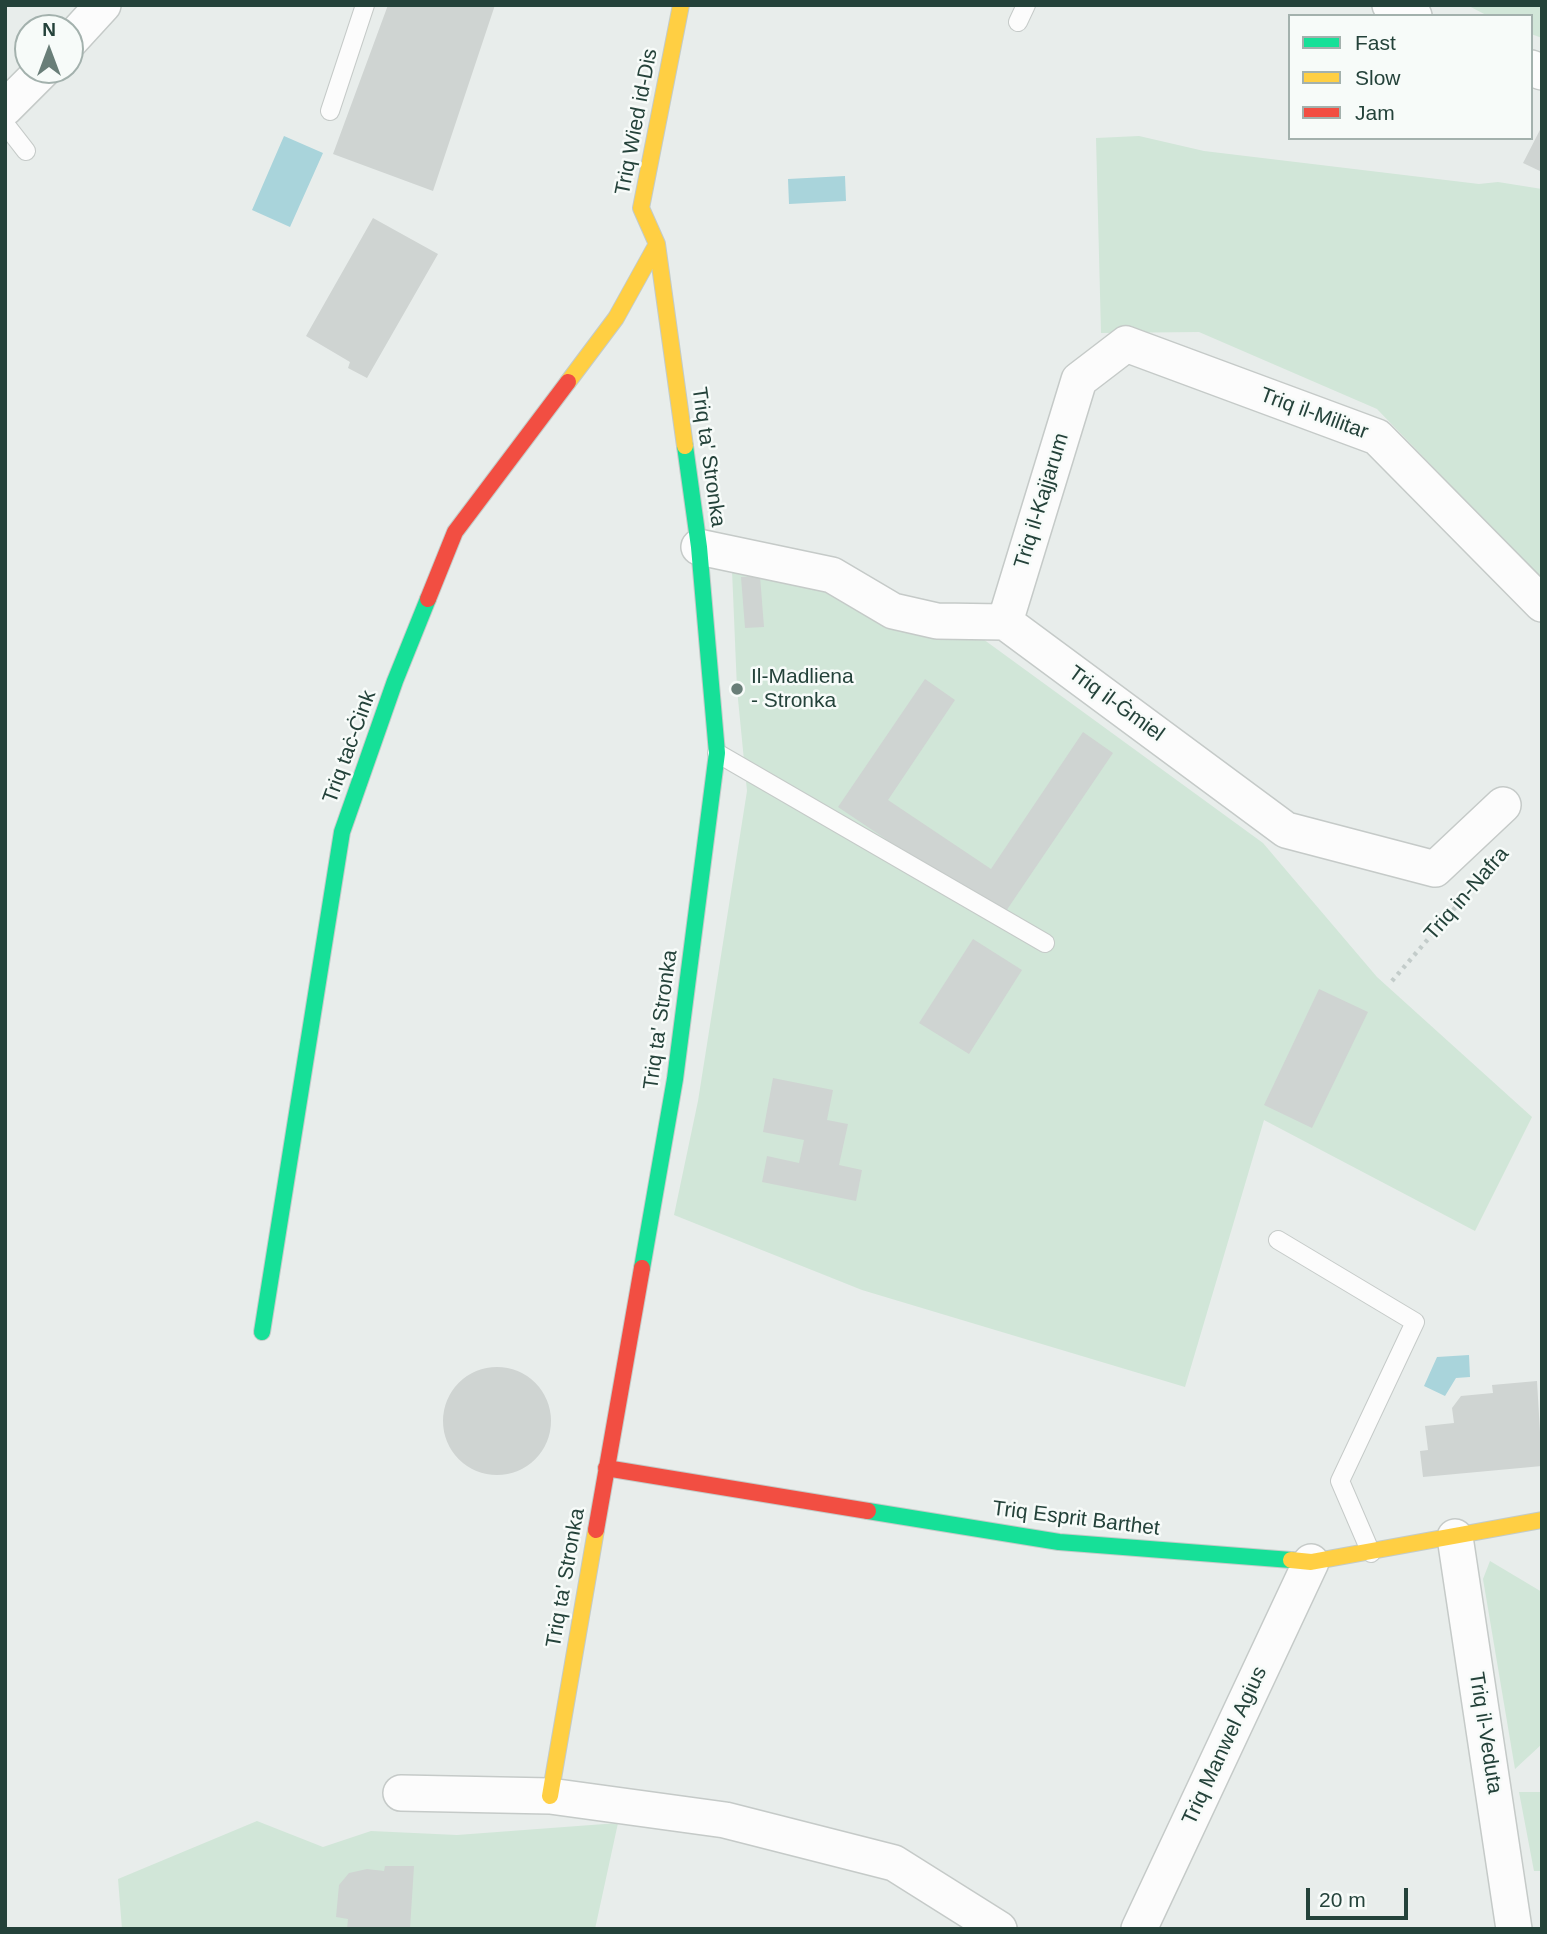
<!DOCTYPE html>
<html>
<head>
<meta charset="utf-8">
<style>
  body { margin:0 }
  #map { position:relative; width:1547px; height:1934px; overflow:hidden; background:#e8edeb; font-family:Helvetica,sans-serif }
  canvas { display:block }
  .frame { position:absolute; inset:0; border:7px solid #24423a; pointer-events:none }
  .legend { position:absolute; left:1288px; top:14px; width:245px; height:126px; box-sizing:border-box; background:#f7fbf9; border:2px solid #a3b1ad; margin:0; padding:9px 12px; list-style:none; font-size:21px; color:#24423a }
  .legend li { display:flex; align-items:center; gap:14px; height:35px }
  .legend b { width:35px; border:2px solid #a3b1ad }
  .north { position:absolute; left:14px; top:14px; width:70px; height:70px; box-sizing:border-box; background:#f7fbf9; border:2px solid #a3b1ad; border-radius:50%; rotate:0deg; font-size:19px; font-weight:700; line-height:28px; text-align:center; color:#24423a }
  .north::after { content:''; display:block; margin:auto; width:24px; height:32px; background:#697e78; clip-path:polygon(50% 0,100% 100%,50% 72%,0 100%) }
  .scale { position:absolute; left:1306px; top:1888px; width:102px; height:32px; box-sizing:border-box; border:4px solid #24423a; border-top:0; padding-left:9px; font-size:21px; line-height:24px; white-space:nowrap; color:#24423a; -webkit-text-stroke:5px #f7fbf9; paint-order:stroke }
</style>
</head>
<body>
<div id="map">
<canvas width="1547" height="1934"></canvas>
<div class="frame"></div>
<ul class="legend">
<li><b style="height:9px;background:#16e098"></b>Fast</li>
<li><b style="height:9px;background:#ffcf43"></b>Slow</li>
<li><b style="height:9px;background:#f24e42"></b>Jam</li>
</ul>
<div class="north">N</div>
<div class="scale">20 m</div>
</div>
<script>
const c = document.querySelector('canvas').getContext('2d');
c.lineJoin = 'round';
function fill(path, color) { c.fillStyle = color; c.fill(path, 'evenodd'); }
function strokePath(path, color, width, dash) { c.strokeStyle = color; c.lineWidth = width; c.lineCap = dash ? 'butt' : 'round'; c.setLineDash(dash || []); c.stroke(path); }
function write(font, color, halo, rows, align = 'center') {
  c.font = font + ' Helvetica,sans-serif'; c.lineWidth = 5; c.setLineDash([]); c.textBaseline = 'middle'; c.strokeStyle = halo; c.fillStyle = color; for (const [text, x, y, turn = 0] of rows) {
    c.save(); c.translate(x, y); c.rotate((+turn || 0) * Math.PI / 180); c.textAlign = isNaN(turn) ? turn : align; if (halo) c.strokeText(text, 0, 0); c.fillText(text, 0, 0); c.restore();
  }
}
const green = new Path2D(`
  M 1467,5 L 1542,5 L 1542,38 L 1531,34 L 1531,16 L 1488,16 Z
  M 1139,136 L 1204,151 L 1479,184 L 1498,182 L 1542,189 L 1542,580 L 1377,409 L 1199,332 L 1101,333 L 1096,138 Z
  M 732,570 L 819,587 L 905,629 L 983,639 L 1263,843 L 1377,977 L 1532,1117 L 1475,1231 L 1264,1120 L 1185,1387 L 862,1290 L 674,1215 L 698,1101 L 747,791 L 737,689 Z
  M 1490,1561 L 1542,1592 L 1542,1744 L 1515,1769 L 1483,1579 Z
  M 1519,1792 L 1542,1792 L 1542,1871 L 1534,1871 Z
  M 257,1821 L 323,1847 L 371,1831 L 457,1835 L 618,1823 L 595,1929 L 122,1929 L 118,1879 Z`);
const water = new Path2D(`
  M 284,136 L 323,153 L 290,227 L 252,210 Z
  M 845,176 L 846,201 L 789,204 L 788,179 Z
  M 1469,1355 L 1470,1377 L 1456,1378 L 1445,1396 L 1424,1386 L 1437,1357 Z`);
const building = new Path2D(`
  M 388,5 L 495,5 L 433,191 L 333,154 Z
  M 1542,126 L 1542,172 L 1523,163 Z
  M 373,218 L 438,254 L 367,378 L 348,368 L 350,362 L 306,336 Z
  M 760,576 L 764,627 L 745,628 L 741,577 Z
  M 925,679 L 955,700 L 888,800 L 991,869 L 1083,732 L 1113,753 L 1002,917 L 838,807 Z
  M 973,939 L 1022,970 L 969,1054 L 919,1023 Z
  M 1319,989 L 1368,1012 L 1312,1128 L 1264,1105 Z
  M 773,1078 L 833,1090 L 827,1120 L 848,1124 L 839,1165 L 862,1170 L 856,1201 L 762,1182 L 767,1156 L 799,1163 L 804,1140 L 763,1132 Z
  M443 1421a54 54 0 1 1 108 0a54 54 0 1 1-108 0Z
  M 1537,1381 L 1542,1466 L 1423,1477 L 1420,1451 L 1428,1450 L 1425,1426 L 1454,1423 L 1452,1408 L 1461,1396 L 1493,1393 L 1492,1385 Z
  M 385,1866 L 414,1866 L 410,1929 L 347,1929 L 348,1919 L 336,1917 L 339,1885 L 349,1873 L 367,1869 L 384,1871 Z`);
const path = new Path2D(`
  M 1392,981 L 1484,874`);
const lane = new Path2D(`
  M 1018,22 L 1026,5
  M 330,111 L 365,5
  M 5,124 L 26,151
  M 717,753 L 1045,943
  M 1278,1240 L 1415,1322 L 1340,1481 L 1371,1553`);
const street = new Path2D(`
  M 1390,5 L 1414,16
  M 70,41 L 103,5
  M 1531,68 L 1542,72
  M 5,108 L 43,70
  M 699,547 L 832,575 L 893,611 L 937,621 L 1005,622 L 1286,830 L 1435,869 L 1503,805
  M 1005,622 L 1079,380 L 1126,344 L 1377,437 L 1542,604
  M 1455,1537 L 1514,1929
  M 401,1793 L 550,1796 L 725,1820 L 894,1863 L 999,1929
  M 1139,1929 L 1311,1562`);
const fast = new Path2D(`
  M 642,1268 L 675,1079 L 717,753 L 699,547 L 685,446
  M 262,1332 L 342,832 L 395,681 L 428,599
  M 868,1511 L 1059,1542 L 1291,1560`);
const slow = new Path2D(`
  M 681,5 L 641,208 L 657,244 L 685,446
  M 568,382 L 616,318 L 657,244
  M 1291,1560 L 1311,1562 L 1542,1520
  M 550,1796 L 596,1530`);
const jam = new Path2D(`
  M 428,599 L 455,532 L 568,382
  M 606,1468 L 868,1511
  M 596,1530 L 642,1268`);
const markers = [
  [737,689,7,"#697e78"]
];
const streetNames = [
  ["Triq Wied id-Dis",637,122,-79],
  ["Triq il-Militar",1314,414,20],
  ["Triq ta' Stronka",708,457,82],
  ["Triq il-Kajjarum",1042,501,-73],
  ["Triq il-Ġmiel",1116,704,36],
  ["Triq taċ-Ċink",350,747,-70],
  ["Triq in-Nafra",1467,894,-49],
  ["Triq ta' Stronka",661,1020,-82],
  ["Triq Esprit Barthet",1076,1519,7],
  ["Triq ta' Stronka",566,1578,-80],
  ["Triq il-Veduta",1485,1733,81],
  ["Triq Manwel Agius",1225,1746,-65]
];
const poiNames = [
  ["Il-Madliena",751,677],
  ["- Stronka",751,701]
];
fill(green, '#d1e6d8');
fill(water, '#a9d4db');
fill(building, '#cfd4d2');
strokePath(lane, '#c5cac8', 20);
strokePath(street, '#c5cac8', 38);
strokePath(fast, '#c3cbc8', 18);
strokePath(slow, '#c3cbc8', 18);
strokePath(jam, '#c3cbc8', 18);
strokePath(path, '#c3ccca', 4.5, [3.5, 5]);
strokePath(lane, '#fcfcfc', 18);
strokePath(street, '#fcfcfc', 35);
strokePath(fast, '#16e098', 16);
strokePath(slow, '#ffcf43', 16);
strokePath(jam, '#f24e42', 16);
for (const [x, y, r, color] of markers) { const dot = new Path2D(); dot.arc(x, y, r, 0, 2 * Math.PI); c.fillStyle = color; c.fill(dot); strokePath(dot, '#f7fbf9', 2.5); }
write('21px', '#24423a', '#f7fbf9', streetNames);
write('21px', '#24423a', '#f7fbf9', poiNames, 'left');
</script>
</body>
</html>
